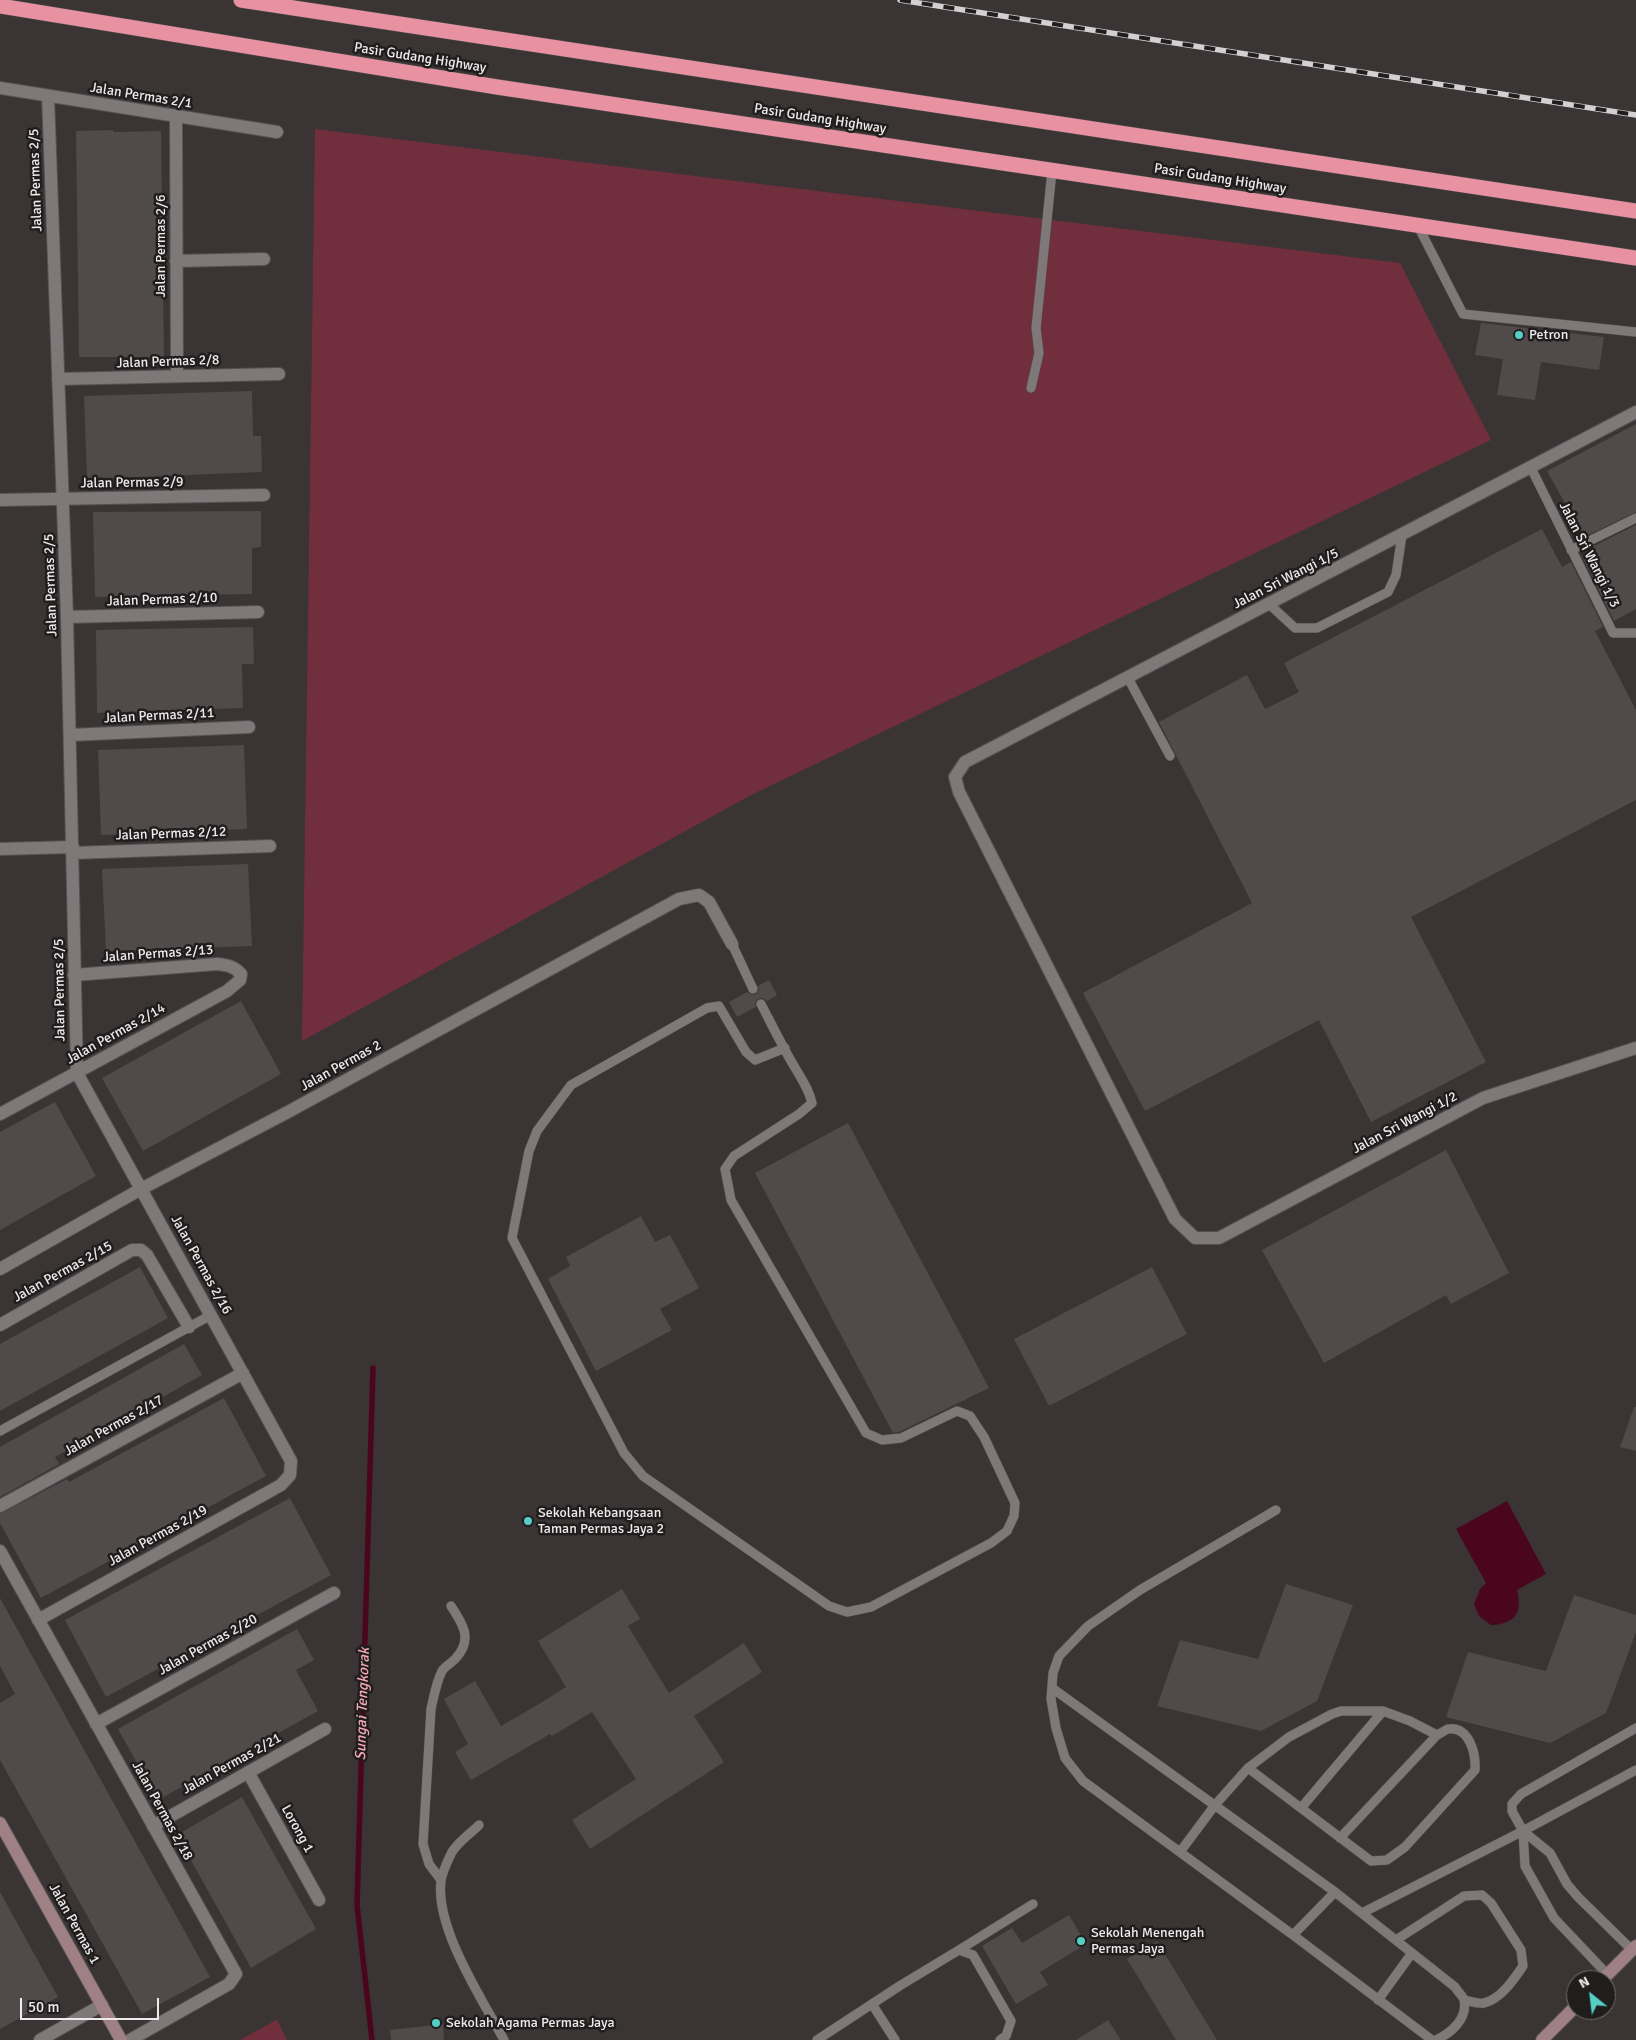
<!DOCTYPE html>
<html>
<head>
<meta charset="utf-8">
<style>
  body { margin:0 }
  #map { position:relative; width:1636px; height:2040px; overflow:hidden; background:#3a3435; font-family:Signika,sans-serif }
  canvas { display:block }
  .north { position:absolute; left:1566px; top:1970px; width:50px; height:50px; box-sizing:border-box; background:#201d1d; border:1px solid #726f6f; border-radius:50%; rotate:331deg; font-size:14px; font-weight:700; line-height:20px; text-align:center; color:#eeeaeb }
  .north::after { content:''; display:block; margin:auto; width:18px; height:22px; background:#55cec4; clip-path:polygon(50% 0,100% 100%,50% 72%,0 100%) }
  .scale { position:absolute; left:20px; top:1998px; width:139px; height:22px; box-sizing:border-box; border:2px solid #eeeaeb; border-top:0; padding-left:6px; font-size:15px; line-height:18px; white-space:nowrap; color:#eeeaeb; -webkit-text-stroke:4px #201d1d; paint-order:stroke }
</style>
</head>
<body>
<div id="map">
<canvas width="1636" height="2040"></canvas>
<div class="north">N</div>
<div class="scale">50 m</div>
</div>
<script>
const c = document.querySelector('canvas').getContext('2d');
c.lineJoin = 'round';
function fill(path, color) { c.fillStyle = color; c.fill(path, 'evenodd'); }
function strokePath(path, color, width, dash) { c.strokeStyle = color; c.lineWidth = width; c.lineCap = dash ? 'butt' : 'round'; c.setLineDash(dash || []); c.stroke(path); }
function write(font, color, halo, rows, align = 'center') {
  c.font = font + ' Signika,sans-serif'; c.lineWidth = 5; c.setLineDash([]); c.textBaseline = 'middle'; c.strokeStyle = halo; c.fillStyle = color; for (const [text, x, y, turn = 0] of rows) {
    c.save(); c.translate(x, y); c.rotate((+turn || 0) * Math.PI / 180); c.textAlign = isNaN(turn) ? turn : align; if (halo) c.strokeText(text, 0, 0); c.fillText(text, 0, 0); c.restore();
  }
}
const green = new Path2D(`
  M 315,129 L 1400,263 L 1491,440 L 753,794 L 302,1041 Z
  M 277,2020 L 287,2040 L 240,2040 L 276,2020 Z`);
const water = new Path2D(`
  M 1507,1501 L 1546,1574 L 1517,1590 C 1523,1613 1515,1624 1491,1625 L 1479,1616 L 1474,1604 L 1480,1589 L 1486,1583 L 1456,1529 Z`);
const stream = new Path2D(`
  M 372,2040 L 357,1905 L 373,1368`);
const building = new Path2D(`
  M 113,130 L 113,132 L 161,131 L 164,357 L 79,357 L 76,131 Z
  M 1481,323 L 1604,337 L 1599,370 L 1541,362 L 1535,400 L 1497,395 L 1503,359 L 1475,355 Z
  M 252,391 L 253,436 L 261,436 L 262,472 L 87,479 L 84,396 Z
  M 1636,424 L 1636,512 L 1584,537 L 1547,471 Z
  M 261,511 L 261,547 L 252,548 L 252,594 L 95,597 L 93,512 Z
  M 1636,525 L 1636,609 L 1614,621 L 1582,556 L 1592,551 L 1590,548 Z
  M 1542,529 L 1562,567 L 1571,562 L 1603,627 L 1595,631 L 1636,710 L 1636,800 L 1411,917 L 1486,1062 L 1371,1122 L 1319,1020 L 1145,1111 L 1083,993 L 1252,903 L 1159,722 L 1247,675 L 1265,709 L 1299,692 L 1284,663 Z
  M 253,627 L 254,664 L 242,664 L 243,708 L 97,713 L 96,630 Z
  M 244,745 L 247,829 L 101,835 L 98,750 Z
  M 248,864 L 252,946 L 106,951 L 102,869 Z
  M 769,980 L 777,995 L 767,1001 L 762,998 L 758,999 L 755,1003 L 756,1007 L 737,1017 L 729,1002 L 747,992 L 752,995 L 756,994 L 759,990 L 758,986 Z
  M 241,1001 L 281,1074 L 143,1151 L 102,1078 Z
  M 55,1102 L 96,1176 L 0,1230 L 0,1132 Z
  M 848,1123 L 989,1388 L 899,1432 L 893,1433 L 755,1173 Z
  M 1446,1150 L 1509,1273 L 1451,1304 L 1446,1295 L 1324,1363 L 1262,1250 Z
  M 641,1216 L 655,1242 L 670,1235 L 699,1288 L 660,1309 L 672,1330 L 596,1371 L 548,1279 L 570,1266 L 566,1257 Z
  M 140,1267 L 168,1318 L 0,1411 L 0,1344 Z
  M 1152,1267 L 1187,1334 L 1049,1406 L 1014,1339 Z
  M 184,1344 L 202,1375 L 55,1457 L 59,1464 L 0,1497 L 0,1447 Z
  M 224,1398 L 266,1476 L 41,1598 L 0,1523 L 0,1514 L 67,1479 L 69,1482 Z
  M 1634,1407 L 1636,1407 L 1636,1451 L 1620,1447 Z
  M 290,1498 L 331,1575 L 106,1697 L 65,1620 Z
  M 1286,1584 L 1353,1605 L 1317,1701 L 1261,1731 L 1157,1706 L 1180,1640 L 1258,1659 Z
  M 622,1589 L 640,1619 L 628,1626 L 669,1693 L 744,1643 L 762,1672 L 694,1716 L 724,1762 L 590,1849 L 572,1820 L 636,1779 L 592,1712 L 552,1736 L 550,1734 L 471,1780 L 455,1752 L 468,1744 L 444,1699 L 475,1681 L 501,1726 L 534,1707 L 566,1687 L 538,1641 Z
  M 1574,1595 L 1636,1615 L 1636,1632 L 1606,1713 L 1550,1743 L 1446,1717 L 1468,1652 L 1546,1671 Z
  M 0,1598 L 210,1977 L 142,2014 L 0,1760 L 0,1703 L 15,1694 L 0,1666 Z
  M 297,1629 L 314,1660 L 296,1670 L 318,1711 L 158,1800 L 118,1729 Z
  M 242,1797 L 316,1929 L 251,1968 L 177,1835 Z
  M 0,1892 L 58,1997 L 0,2029 Z
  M 1069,1915 L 1086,1944 L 1040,1972 L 1048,1985 L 1016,2004 L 982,1946 L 1012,1928 L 1022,1943 Z
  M 1157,1941 L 1217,2040 L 1176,2040 L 1127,1959 Z
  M 1108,2020 L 1121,2040 L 1076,2040 Z
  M 443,2024 L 444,2040 L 391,2040 L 390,2030 Z`);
const lane = new Path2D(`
  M 1418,226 L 1463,314 L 1636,332
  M 1031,388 L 1039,353 L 1036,328 L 1052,171
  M 1531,468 L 1613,633 L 1636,633
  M 1571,550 L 1636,518
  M 1269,604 L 1295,628 L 1317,628 L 1388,592 L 1396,575 L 1402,535
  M 1128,678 L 1170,756
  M 732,944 L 753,989
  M 761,1004 C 773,1027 784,1050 797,1071 C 804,1083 809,1090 812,1103 L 799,1114 L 734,1156 L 725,1169 L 731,1200 L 866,1433 L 882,1440 L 901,1438 L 957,1411 L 970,1416 L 984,1437 L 1015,1503 L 1014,1516 L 1007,1531 L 991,1543 L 871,1607 L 847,1612 L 829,1606 L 643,1476 L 624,1453 L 512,1238 L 529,1151 L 537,1131 L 571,1085 L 707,1008 L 719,1006 L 746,1052 L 755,1060 L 785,1048
  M 0,1431 L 211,1315
  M 1276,1510 L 1140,1590 L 1088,1626 L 1059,1656 L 1053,1673 L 1051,1699 L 1056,1728 L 1065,1758 L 1083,1781 L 1293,1935 L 1335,1892
  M 1052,1688 L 1335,1892 L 1455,1987 C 1457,1991 1463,1996 1464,2000 C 1468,2019 1451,2033 1436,2040
  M 1248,1768 L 1371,1861 L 1387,1860 L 1405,1847 L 1475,1770 C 1476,1755 1470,1726 1448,1729 C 1445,1730 1440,1734 1437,1735 L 1340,1838
  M 1301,1808 L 1383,1711
  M 479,1825 C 471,1833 458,1842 452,1852 C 448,1860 442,1873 441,1881 C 435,1928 482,1999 504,2040
  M 1523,1831 L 1512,1811 L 1512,1804 L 1521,1794 L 1636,1728
  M 1180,1852 L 1215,1805 L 1248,1768 L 1289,1737 L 1332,1714 L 1341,1711 L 1383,1711 L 1410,1721 L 1437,1735
  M 441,1880 L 429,1864 L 423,1844 L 431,1709 C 434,1696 436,1683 442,1671 C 445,1666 452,1663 456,1658 C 473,1639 463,1624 451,1606
  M 1362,1913 L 1523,1831 L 1636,1770
  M 1293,1935 L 1432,2040
  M 1396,1940 L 1464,1896 L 1482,1895 L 1491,1903 L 1521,1950 L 1523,1966 C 1514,1979 1501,1999 1484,2003 C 1478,2004 1470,2001 1464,2000
  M 959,1950 L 1033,1904
  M 1607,1974 L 1554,1918 L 1525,1866 L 1523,1831 L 1550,1853 L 1567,1884 L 1578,1897 L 1632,1950
  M 1378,2000 L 1412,1953
  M 872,2004 L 895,2040
  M 817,2040 L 901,1985 L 959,1950 L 973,1955 L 1011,2021 L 1006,2036 L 1000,2040`);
const street = new Path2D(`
  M 0,88 L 277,132
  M 176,117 L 177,376
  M 176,261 L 264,259
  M 58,379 L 279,374
  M 1636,412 L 965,762 L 955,777 L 959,792 L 1175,1219 L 1195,1238 L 1219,1238 L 1483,1098 L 1636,1048
  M 0,500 L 264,495
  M 67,617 L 258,612
  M 70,735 L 249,727
  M 0,849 L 73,847
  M 73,853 L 270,846
  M 0,1114 L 227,991 L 240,980 L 241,974 C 234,966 227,965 217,964 L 74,975
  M 0,1269 L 141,1189 L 286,1113 L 679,899 L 699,895 L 709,902 L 732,944
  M 0,1325 L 132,1250 L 141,1250 L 147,1255 L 189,1327
  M 0,1506 L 243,1373
  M 0,1551 L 236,1974 L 229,1984 L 130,2040
  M 38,1620 L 281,1485 L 290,1475 L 291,1461 L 77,1073 L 67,617 L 48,96
  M 96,1724 L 334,1593
  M 248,1772 L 319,1900
  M 153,1826 L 325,1729
  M 40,2040 L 102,2005`);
const secondary = new Path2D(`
  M 0,1823 L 121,2040
  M 1602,1980 L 1636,1946
  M 1542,2040 L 1576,2006`);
const highway = new Path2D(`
  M 241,0 L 1636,211
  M 0,6 L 497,87 L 1636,258`);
const rail = new Path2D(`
  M 900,0 L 1636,115`);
const markers = [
  [1519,335,5,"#55cec4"],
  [528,1521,5,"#55cec4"],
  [1081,1941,5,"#55cec4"],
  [436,2023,5,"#55cec4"]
];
const streetNames = [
  ["Pasir Gudang Highway",420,58,9],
  ["Jalan Permas 2/1",141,96,9],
  ["Pasir Gudang Highway",820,119,9],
  ["Pasir Gudang Highway",1220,179,9],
  ["Jalan Permas 2/5",36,180,-92],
  ["Jalan Permas 2/6",161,246,-90],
  ["Jalan Permas 2/8",168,362,-2],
  ["Jalan Permas 2/9",132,483,-1],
  ["Jalan Sri Wangi 1/3",1589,555,63],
  ["Jalan Sri Wangi 1/5",1286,579,-27],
  ["Jalan Permas 2/5",51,585,-92],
  ["Jalan Permas 2/10",162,600,-2],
  ["Jalan Permas 2/11",159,716,-3],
  ["Jalan Permas 2/12",171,834,-2],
  ["Jalan Permas 2/13",158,954,-4],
  ["Jalan Permas 2/5",60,990,-91],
  ["Jalan Permas 2/14",116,1034,-29],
  ["Jalan Permas 2",341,1066,-29],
  ["Jalan Sri Wangi 1/2",1405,1123,-28],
  ["Jalan Permas 2/16",201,1265,61],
  ["Jalan Permas 2/15",63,1272,-29],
  ["Jalan Permas 2/17",114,1426,-29],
  ["Jalan Permas 2/19",158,1536,-29],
  ["Jalan Permas 2/20",208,1645,-29],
  ["Jalan Permas 2/21",232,1764,-29],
  ["Jalan Permas 2/18",162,1811,61],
  ["Lorong 1",297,1829,61],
  ["Jalan Permas 1",74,1924,61]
];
const poiNames = [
  ["Petron",1529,335],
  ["Sekolah Kebangsaan",538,1513],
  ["Taman Permas Jaya 2",538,1529],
  ["Sekolah Menengah",1091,1933],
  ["Permas Jaya",1091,1949],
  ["Sekolah Agama Permas Jaya",446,2023]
];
const waterNames = [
  ["Sungai Tengkorak",363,1704,-88]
];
fill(green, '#712f3e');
fill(water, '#4a061d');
strokePath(stream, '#4a061d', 5.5);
fill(building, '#504a4b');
strokePath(lane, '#565253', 10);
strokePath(street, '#565253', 14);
strokePath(secondary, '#565253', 14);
strokePath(highway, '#565253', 16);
strokePath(lane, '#7f7879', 9);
strokePath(street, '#7f7879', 12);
strokePath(secondary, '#9e8085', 12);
strokePath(highway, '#e892a1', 15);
strokePath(rail, '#d4d0d1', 5.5);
strokePath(rail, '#201d1d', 4, [11]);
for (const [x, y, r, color] of markers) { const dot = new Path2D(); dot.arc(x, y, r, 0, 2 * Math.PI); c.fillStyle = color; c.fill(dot); strokePath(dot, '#201d1d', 2); }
write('14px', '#eeeaeb', '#201d1d', streetNames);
write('14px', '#eeeaeb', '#201d1d', poiNames, 'left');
write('italic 15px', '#f5a8b5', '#201d1d', waterNames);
</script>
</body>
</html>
